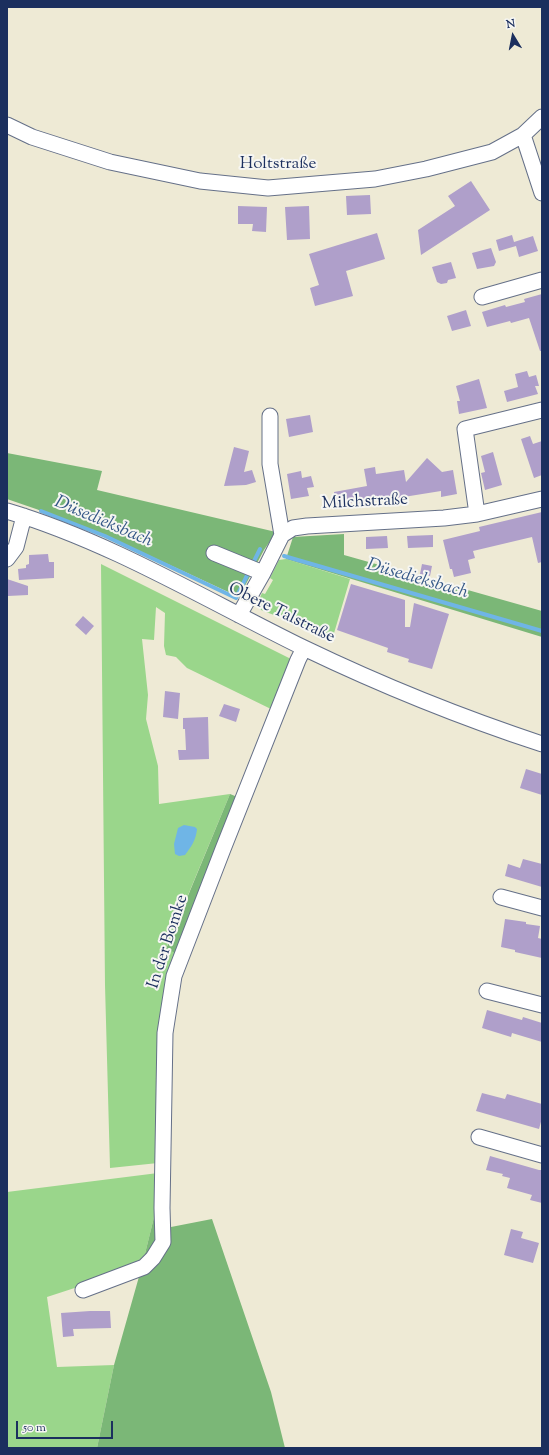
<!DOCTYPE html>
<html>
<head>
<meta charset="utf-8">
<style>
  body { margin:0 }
  #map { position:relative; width:549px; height:1455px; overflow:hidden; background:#eeead5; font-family:"Sorts Mill Goudy",serif }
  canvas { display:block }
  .frame { position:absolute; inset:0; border:8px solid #1b2f5e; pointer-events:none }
  .north { position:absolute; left:493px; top:16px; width:40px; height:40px; -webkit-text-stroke:3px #f6f6f2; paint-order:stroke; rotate:350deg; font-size:11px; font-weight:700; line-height:16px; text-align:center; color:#1b2f5e }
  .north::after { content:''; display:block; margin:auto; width:14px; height:18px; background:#1b2f5e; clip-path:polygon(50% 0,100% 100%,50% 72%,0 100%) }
  .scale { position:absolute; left:16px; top:1421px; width:97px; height:18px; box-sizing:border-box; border:2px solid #1b2f5e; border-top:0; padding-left:5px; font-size:12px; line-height:14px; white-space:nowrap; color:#1b2f5e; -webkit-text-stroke:3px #f6f6f2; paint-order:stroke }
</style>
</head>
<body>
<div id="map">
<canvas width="549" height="1455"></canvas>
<div class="frame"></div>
<div class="north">N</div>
<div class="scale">50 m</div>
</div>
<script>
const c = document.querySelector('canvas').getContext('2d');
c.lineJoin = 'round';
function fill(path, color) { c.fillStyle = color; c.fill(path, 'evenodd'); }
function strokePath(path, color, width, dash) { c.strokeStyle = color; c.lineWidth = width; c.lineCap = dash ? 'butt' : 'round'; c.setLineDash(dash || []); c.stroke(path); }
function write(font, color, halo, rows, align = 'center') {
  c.font = font + ' "Sorts Mill Goudy",serif'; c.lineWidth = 4; c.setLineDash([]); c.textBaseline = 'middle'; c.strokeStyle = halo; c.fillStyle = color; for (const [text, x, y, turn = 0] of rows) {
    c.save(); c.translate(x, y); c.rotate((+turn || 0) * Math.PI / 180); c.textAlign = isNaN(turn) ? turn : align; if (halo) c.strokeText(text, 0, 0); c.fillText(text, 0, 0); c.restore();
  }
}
const green = new Path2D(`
  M 286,559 L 350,579 L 332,640 L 310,629 L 261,610 C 258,603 259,599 262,593 L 265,594 L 273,580 L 270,578 L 279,560 Z
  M 101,564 L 293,660 L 273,710 L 187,668 L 176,657 L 166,655 L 164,646 L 165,613 L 156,607 L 154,640 L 142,639 L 148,695 L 146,719 L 158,766 L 159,804 L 230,794 L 166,948 L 178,954 L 158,1163 L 110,1168 L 105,985 Z
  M 158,1173 L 158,1201 L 142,1266 L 47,1297 L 57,1367 L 114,1365 L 97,1448 L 7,1448 L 7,1192 Z`);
const forest = new Path2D(`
  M 7,453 L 102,471 L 97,490 L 276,532 L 264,550 L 239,597 C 163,562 87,525 7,499 Z
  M 344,534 L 344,555 L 542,611 L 542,637 L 286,559 L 293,537 Z
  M 230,794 L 240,798 L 178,954 L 166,949 Z
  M 158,1201 L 171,1227 L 212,1219 L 271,1392 L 285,1448 L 97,1448 L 114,1365 L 142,1266 Z`);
const water = new Path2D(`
  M 184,825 L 195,827 L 197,829 C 196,840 191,847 185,855 L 179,856 L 175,854 L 174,844 L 178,828 Z`);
const stream = new Path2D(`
  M 41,511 L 105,536 L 236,598 L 260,549
  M 284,556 L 542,631`);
const building = new Path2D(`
  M 471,181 L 490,210 L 421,255 L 418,230 L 455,206 L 448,196 Z
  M 370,195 L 371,214 L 347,215 L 346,196 Z
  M 238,206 L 267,207 L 266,232 L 252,231 L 253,224 L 238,224 Z
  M 309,206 L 310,239 L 287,240 L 285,207 Z
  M 377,233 L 385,259 L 346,271 L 353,296 L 315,306 L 310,288 L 319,285 L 309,254 Z
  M 512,235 L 514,242 L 533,236 L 538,251 L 519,257 L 516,246 L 499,251 L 496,240 Z
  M 491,248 L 496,262 L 494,266 L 477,269 L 472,253 Z
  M 451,262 L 456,278 L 448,280 L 447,283 L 441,284 L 437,282 L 432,267 Z
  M 542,294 L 542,351 L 540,351 L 529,318 L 511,323 L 510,321 L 487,327 L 482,312 L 505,305 L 506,307 L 525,302 L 524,299 Z
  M 466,310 L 471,326 L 452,331 L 447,316 Z
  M 527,371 L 529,377 L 536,375 L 539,386 L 535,386 L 538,394 L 507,402 L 504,391 L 518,387 L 515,374 Z
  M 479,379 L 487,408 L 459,414 L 457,401 L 460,401 L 456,386 Z
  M 310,415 L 313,432 L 289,437 L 286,419 Z
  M 530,436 L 533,444 L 542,441 L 542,475 L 534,478 L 521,439 Z
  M 234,447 L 249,451 L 244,472 L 252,470 L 256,482 L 246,485 L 224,486 Z
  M 493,452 L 502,485 L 485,490 L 481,473 L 485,472 L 481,456 Z
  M 427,458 L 442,472 L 453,470 L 457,494 L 441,497 L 441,491 L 391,499 L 391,498 L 356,504 L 356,502 L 336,505 L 334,492 L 367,486 L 364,469 L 375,467 L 376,474 L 404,470 L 406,482 Z
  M 301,471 L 302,478 L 311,476 L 314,487 L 307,488 L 309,496 L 291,499 L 287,474 Z
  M 542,512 L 542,562 L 538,563 L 532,537 L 473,551 L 475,558 L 468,560 L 471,573 L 454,577 L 452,569 L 450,569 L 443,540 L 480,531 L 479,527 Z
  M 433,535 L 433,547 L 408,548 L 407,536 Z
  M 387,536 L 388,548 L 366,549 L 366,537 Z
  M 48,554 L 49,562 L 54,562 L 54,578 L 19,580 L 18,569 L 26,568 L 26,565 L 29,564 L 29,555 Z
  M 422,564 L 432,566 L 430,576 L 420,574 Z
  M 7,579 L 28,586 L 28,595 L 8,596 Z
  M 351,584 L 405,600 L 405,627 L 410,627 L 414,603 L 449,614 L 432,669 L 408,662 L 409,659 L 387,652 L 388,648 L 337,630 Z
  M 83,616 L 94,626 L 86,635 L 75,625 Z
  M 165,691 L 180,693 L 178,719 L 163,717 Z
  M 224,704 L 240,709 L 236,722 L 219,716 Z
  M 208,717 L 209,759 L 179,760 L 178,750 L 186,750 L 185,729 L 183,729 L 183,718 Z
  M 526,769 L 542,774 L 542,795 L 520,788 Z
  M 523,859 L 542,864 L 542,887 L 505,876 L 508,864 L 520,868 Z
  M 505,919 L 526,922 L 526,924 L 540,926 L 538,938 L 542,939 L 542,958 L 515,952 L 515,950 L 501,947 Z
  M 487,1010 L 522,1020 L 523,1017 L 542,1023 L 542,1042 L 512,1033 L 511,1037 L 482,1028 Z
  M 482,1093 L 505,1099 L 507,1094 L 542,1104 L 542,1118 L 539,1129 L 476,1111 Z
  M 490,1156 L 539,1170 L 542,1170 L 542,1203 L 530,1200 L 532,1195 L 507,1188 L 510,1178 L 502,1176 L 503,1174 L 486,1170 Z
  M 511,1229 L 523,1232 L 521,1238 L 539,1243 L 533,1263 L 504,1255 Z
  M 90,1311 L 110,1311 L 111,1328 L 73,1329 L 74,1336 L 63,1337 L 61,1313 Z`);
const minor = new Path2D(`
  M 7,125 L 32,137 L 110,162 L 200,181 L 268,188 L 375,179 L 426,169 L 492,152 L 523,135 L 542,117
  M 523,135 L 542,193
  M 482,297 L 542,280
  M 270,416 L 270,464 L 282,535
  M 7,511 C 111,542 206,600 304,648 C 381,685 460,717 542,744
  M 477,514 L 465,429 L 542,410
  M 214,553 L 263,573
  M 7,559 L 16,547 L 24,516
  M 239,615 L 263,573 L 282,535 L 293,528 L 307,526 L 444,518 L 477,514 L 542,499
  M 501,897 L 542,908
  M 487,991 L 542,1005
  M 479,1137 L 542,1155
  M 83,1290 L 144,1267 L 153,1258 L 163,1242 L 162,1208 L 165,1033 L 174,976 L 223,849 L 298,660 L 304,648`);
const streetNames = [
  ["Holtstraße",278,165],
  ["Milchstraße",365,503,-3],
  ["Obere Talstraße",281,614,26],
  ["In der Bomke",169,942,-72]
];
const waterNames = [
  ["Düsedieksbach",103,523,23],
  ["Düsedieksbach",417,580,16]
];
fill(green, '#9ad68b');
fill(forest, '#7bb777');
fill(water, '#6fb5e6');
strokePath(stream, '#6fb5e6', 4);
fill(building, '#af9fca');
strokePath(minor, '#657088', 17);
strokePath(minor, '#fff', 15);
write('17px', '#1b2f5e', '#f6f6f2', streetNames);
write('italic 18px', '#345787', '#f6f6f2', waterNames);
</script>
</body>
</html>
